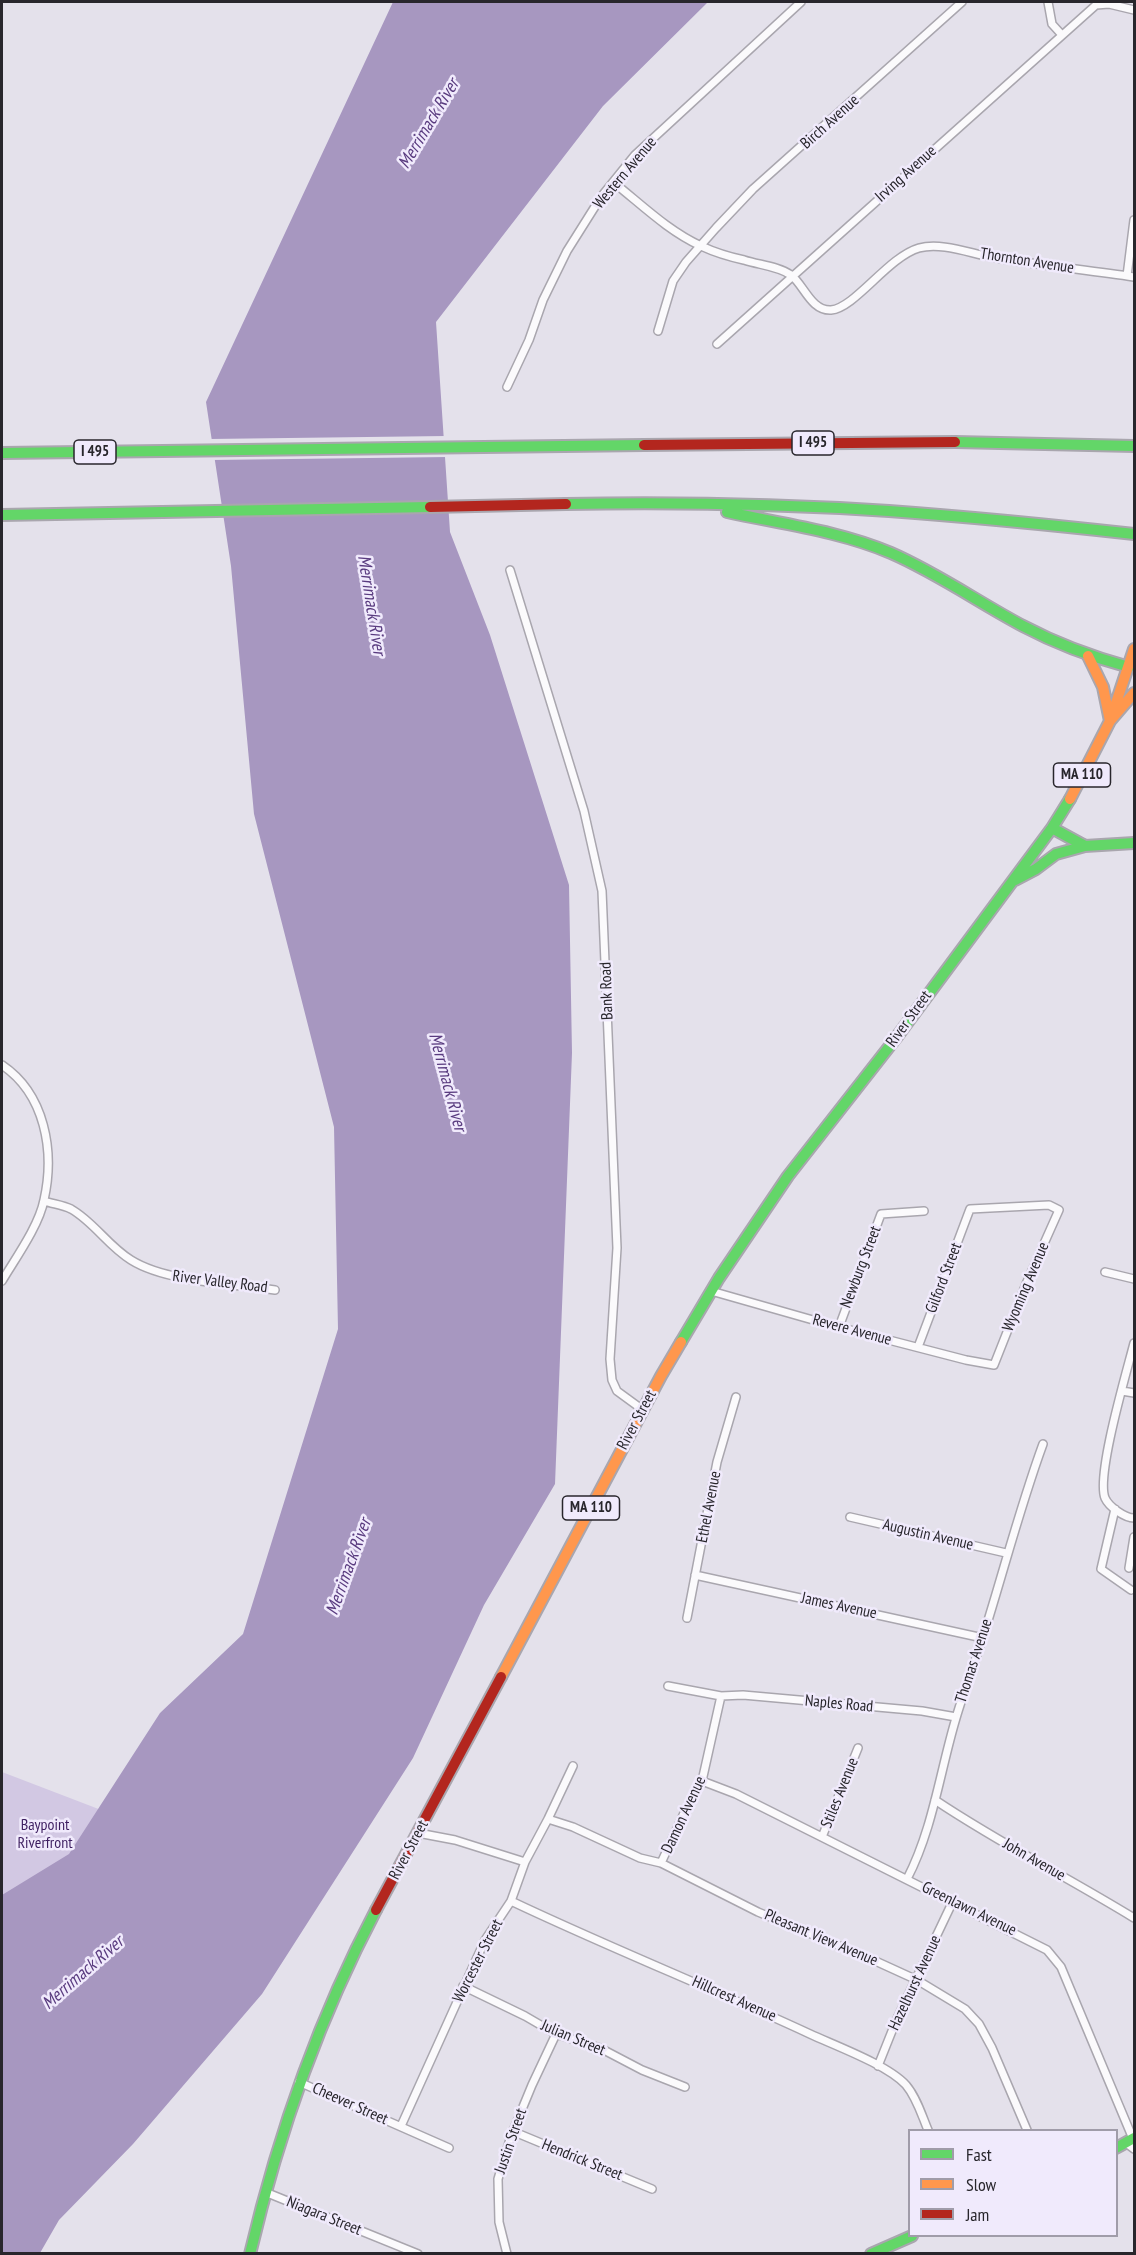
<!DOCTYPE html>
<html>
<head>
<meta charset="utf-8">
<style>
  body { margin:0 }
  #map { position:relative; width:1136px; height:2255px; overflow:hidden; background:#e4e1eb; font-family:"PT Sans Narrow",sans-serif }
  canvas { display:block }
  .frame { position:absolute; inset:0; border:3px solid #28262c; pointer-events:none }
  .legend { position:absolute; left:908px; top:2129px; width:210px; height:108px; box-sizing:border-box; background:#f0eafc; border:2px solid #a09ca9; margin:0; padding:8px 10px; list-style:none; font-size:18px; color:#28262c }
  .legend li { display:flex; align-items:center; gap:12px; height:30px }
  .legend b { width:30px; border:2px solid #a09ca9 }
</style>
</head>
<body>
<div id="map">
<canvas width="1136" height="2255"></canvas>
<div class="frame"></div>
<ul class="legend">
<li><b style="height:8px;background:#63d668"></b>Fast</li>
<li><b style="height:8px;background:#ff974d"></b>Slow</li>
<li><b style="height:8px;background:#b3261e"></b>Jam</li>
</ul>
</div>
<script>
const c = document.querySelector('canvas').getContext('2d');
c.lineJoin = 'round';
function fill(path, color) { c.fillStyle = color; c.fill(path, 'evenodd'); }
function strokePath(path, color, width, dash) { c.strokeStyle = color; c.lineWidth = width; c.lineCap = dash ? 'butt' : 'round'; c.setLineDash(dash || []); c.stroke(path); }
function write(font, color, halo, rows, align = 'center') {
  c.font = font + ' "PT Sans Narrow",sans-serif'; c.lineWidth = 5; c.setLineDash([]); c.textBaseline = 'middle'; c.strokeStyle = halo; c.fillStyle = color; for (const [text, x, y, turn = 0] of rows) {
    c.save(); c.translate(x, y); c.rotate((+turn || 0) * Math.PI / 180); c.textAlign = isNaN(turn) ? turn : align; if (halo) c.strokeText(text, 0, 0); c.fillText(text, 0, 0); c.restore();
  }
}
const green = new Path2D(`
  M 2,1772 L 109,1813 L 77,1864 L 2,1911 Z`);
const water = new Path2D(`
  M 393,2 L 708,2 L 603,106 L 436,322 L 450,532 L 490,635 L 569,885 L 572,1053 L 555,1484 L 484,1605 L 413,1758 L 262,1994 L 133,2144 L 59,2220 L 40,2253 L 2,2253 L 2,1895 L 69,1854 L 160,1713 L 243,1634 L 338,1329 L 334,1127 L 254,814 L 231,566 L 206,402 Z`);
const pier = new Path2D(`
  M 446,436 L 448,457 L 212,460 L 209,439 Z`);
const street = new Path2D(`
  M 1048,2 L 1052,24 L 1062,35
  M 1096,5 L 1109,4 L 1134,10
  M 613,182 C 641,204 668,231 701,246 C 714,252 730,257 744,260 C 759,265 778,266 791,275 C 804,285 811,311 831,310 C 855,308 888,257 919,248 C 941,242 969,253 991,257 C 1038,265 1087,270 1134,277
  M 1127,276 L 1134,220
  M 658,331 L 673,281 L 686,262 L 716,228 L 753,189 L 962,2
  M 717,344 L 1096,5
  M 507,387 L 529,340 L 543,300 L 567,251 L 601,197 L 635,155 L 801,2
  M 510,570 L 584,811 L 602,891 L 617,1248 L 610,1359 L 612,1380 L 617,1391 L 643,1410
  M 2,1065 C 45,1094 55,1151 44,1200 C 39,1226 15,1259 2,1281
  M 44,1201 C 53,1204 63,1205 71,1209 C 94,1222 108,1246 131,1260 C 166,1282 233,1284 275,1290
  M 1105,1272 L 1134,1279
  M 711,1291 L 827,1324 L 966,1360 L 994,1365 L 1026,1284 L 1059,1210 L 1049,1205 L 970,1209 L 918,1347
  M 839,1327 L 881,1214 L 924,1211
  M 1134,1343 C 1127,1371 1096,1475 1105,1498 C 1109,1507 1125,1518 1134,1518
  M 1122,1391 L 1134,1393
  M 1115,1509 L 1101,1569 L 1131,1590
  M 850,1517 L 1006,1553
  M 1129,1568 L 1134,1537
  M 695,1575 L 983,1638
  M 687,1618 L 717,1462 L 736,1397
  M 668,1686 L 721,1696 L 743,1695 L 922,1711 L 956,1717
  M 702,1781 L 736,1794 L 1047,1950 L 1061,1967 L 1133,2139
  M 935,1800 C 999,1843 1069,1878 1134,1918
  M 548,1819 L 573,1827 L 640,1858 L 661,1863 L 758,1912 L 871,1959 L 917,1980 L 965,2009 L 979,2024 L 992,2048 L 1027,2130
  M 418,1833 L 455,1840 L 525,1862
  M 822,1837 L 858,1748
  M 661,1863 L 685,1811 L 702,1781 L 721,1696
  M 907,1879 C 933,1829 940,1771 956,1718 C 965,1687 977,1658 986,1627 C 1005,1566 1021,1504 1043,1444
  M 511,1901 C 610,1948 711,1988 810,2034 C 836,2046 888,2065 906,2085 C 917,2098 922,2116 928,2130
  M 463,1986 L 525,2016 L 556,2034 L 600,2048 L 642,2070 L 685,2087
  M 878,2066 L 896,2021 L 953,1901
  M 299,2082 L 449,2148
  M 401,2126 L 485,1940 L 511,1901 L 525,1862 L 548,1819 L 573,1766
  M 512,2131 L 652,2189
  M 1126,2143 L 1134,2149
  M 265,2192 L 418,2254
  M 507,2254 L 499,2222 L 498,2179 L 511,2136 L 532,2085 L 556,2034`);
const fast = new Path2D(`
  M 955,442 L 1134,446
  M 2,453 L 644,445
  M 566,504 C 673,502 782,504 889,511 C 971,517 1052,525 1134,534
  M 727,512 C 782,524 839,531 891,553 C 937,573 978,602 1023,626 C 1057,644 1092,657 1129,667
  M 2,515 L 430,507
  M 1052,828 L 1085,846
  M 1015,880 L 1036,869 L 1056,854 L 1085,846 L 1134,843
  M 681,1342 L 719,1278 L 788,1176 L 896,1038 L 1052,828 L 1070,799
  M 1116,2148 L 1134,2138
  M 250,2254 C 278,2135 319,2018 376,1910
  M 871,2254 L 912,2236`);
const slow = new Path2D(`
  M 1088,656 L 1103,687 L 1110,721
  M 1110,721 L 1134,693
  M 1070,799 L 1110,721 L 1134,649
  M 501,1677 L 661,1376 L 681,1342`);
const jam = new Path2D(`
  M 644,445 L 955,442
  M 430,507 L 566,504
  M 376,1910 L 501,1677`);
const shields = [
  [813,443,42],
  [95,452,42],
  [1082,775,57],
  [591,1508,57]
];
const shieldNames = [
  ["I 495",813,443],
  ["I 495",95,452],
  ["MA 110",1082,775],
  ["MA 110",591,1508]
];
const streetNames = [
  ["Birch Avenue",830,122,-42],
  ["Western Avenue",625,173,-50],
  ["Irving Avenue",906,174,-42],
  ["Thornton Avenue",1027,261,9],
  ["Bank Road",607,991,-92],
  ["River Street",909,1019,-54],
  ["Newburg Street",861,1267,-69],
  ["Gilford Street",944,1278,-69],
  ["River Valley Road",220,1282,7],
  ["Wyoming Avenue",1026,1287,-67],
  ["Revere Avenue",852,1330,15],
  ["River Street",637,1420,-62],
  ["Ethel Avenue",709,1507,-79],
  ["Augustin Avenue",928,1535,13],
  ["James Avenue",839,1606,12],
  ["Thomas Avenue",974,1661,-72],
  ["Naples Road",839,1704,5],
  ["Stiles Avenue",840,1793,-68],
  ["Damon Avenue",684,1815,-65],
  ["River Street",409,1850,-62],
  ["John Avenue",1034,1860,30],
  ["Greenlawn Avenue",969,1909,26],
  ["Pleasant View Avenue",821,1938,23],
  ["Worcester Street",478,1961,-63],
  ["Hazelhurst Avenue",915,1983,-65],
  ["Hillcrest Avenue",734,1999,24],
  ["Julian Street",573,2038,23],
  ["Cheever Street",350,2104,24],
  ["Justin Street",511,2141,-71],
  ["Hendrick Street",582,2160,22],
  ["Niagara Street",324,2216,22]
];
const parkNames = [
  ["Baypoint",45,1825],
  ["Riverfront",45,1843]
];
const waterNames = [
  ["Merrimack River",429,124,-59],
  ["Merrimack River",371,605,81],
  ["Merrimack River",447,1082,75],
  ["Merrimack River",349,1567,-70],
  ["Merrimack River",83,1973,-41]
];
fill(green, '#d2c8e3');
fill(water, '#a797c0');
fill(pier, '#e4e1eb');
strokePath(street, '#a9a6ae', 10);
strokePath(fast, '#a9a6ae', 14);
strokePath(slow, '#a9a6ae', 14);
strokePath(jam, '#a9a6ae', 14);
strokePath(street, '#fbfafc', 7);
strokePath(fast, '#63d668', 10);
strokePath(slow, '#ff974d', 10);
strokePath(jam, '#b3261e', 10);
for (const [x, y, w] of shields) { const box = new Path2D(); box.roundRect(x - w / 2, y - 12, w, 24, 4.5); c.fillStyle = '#f0eafc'; c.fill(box); strokePath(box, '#28262c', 1.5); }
write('bold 15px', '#28262c', null, shieldNames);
write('16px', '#28262c', '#f0eafc', streetNames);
write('16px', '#3d1e60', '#f0eafc', parkNames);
write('italic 18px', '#593b7f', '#f0eafc', waterNames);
</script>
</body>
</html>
